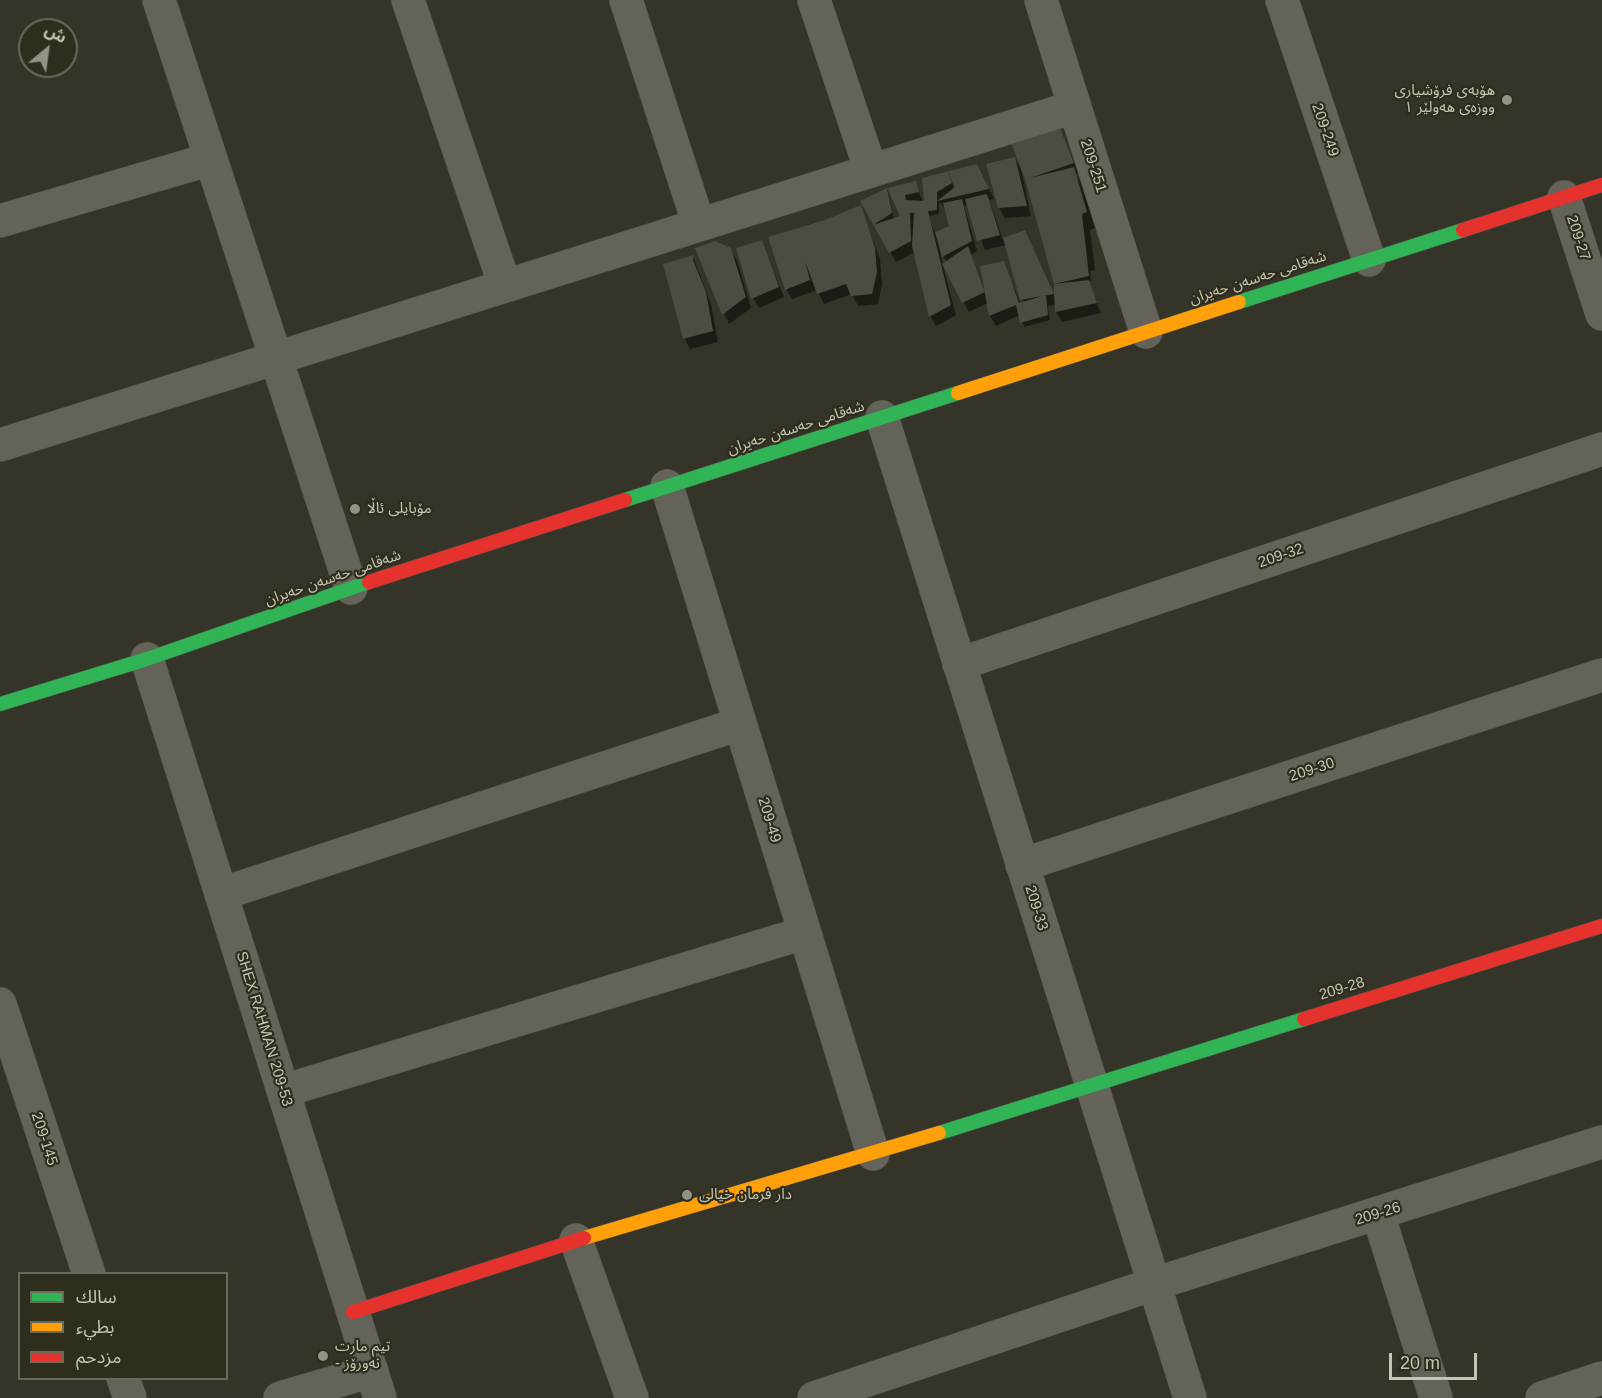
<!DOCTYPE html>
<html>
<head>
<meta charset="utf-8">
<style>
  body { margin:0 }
  #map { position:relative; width:1602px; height:1398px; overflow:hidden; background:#353429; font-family:Arial,"Noto Sans Arabic",sans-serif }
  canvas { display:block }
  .legend { position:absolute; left:18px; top:1272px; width:210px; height:108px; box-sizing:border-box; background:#2f2e1d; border:2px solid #6b6a59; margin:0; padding:8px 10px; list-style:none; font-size:18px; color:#c6c5b3 }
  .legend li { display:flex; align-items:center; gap:12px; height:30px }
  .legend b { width:30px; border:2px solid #6b6a59 }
  .north { position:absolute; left:18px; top:18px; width:60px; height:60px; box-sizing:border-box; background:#2f2e1d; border:2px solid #6b6a59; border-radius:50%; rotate:29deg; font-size:16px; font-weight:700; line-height:24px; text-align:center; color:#c6c5b3 }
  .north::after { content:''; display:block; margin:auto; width:21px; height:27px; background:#939283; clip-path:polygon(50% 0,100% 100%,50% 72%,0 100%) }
  .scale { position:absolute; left:1389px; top:1353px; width:88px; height:27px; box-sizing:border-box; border:3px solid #c6c5b3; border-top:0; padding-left:8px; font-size:18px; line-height:21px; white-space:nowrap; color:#c6c5b3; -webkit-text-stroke:4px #2f2e1d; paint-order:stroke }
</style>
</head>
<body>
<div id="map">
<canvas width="1602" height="1398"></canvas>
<ul class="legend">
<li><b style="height:8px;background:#30b455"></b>سالك</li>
<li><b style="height:8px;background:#ff9f0a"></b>بطيء</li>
<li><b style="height:8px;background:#e5322d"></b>مزدحم</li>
</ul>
<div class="north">ش</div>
<div class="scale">20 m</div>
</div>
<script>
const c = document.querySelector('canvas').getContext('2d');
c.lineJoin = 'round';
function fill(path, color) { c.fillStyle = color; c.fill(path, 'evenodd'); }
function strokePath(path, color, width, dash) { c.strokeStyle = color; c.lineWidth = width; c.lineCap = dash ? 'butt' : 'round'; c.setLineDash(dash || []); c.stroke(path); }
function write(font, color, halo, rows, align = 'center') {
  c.font = font + ' Arial,"Noto Sans Arabic",sans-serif'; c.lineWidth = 4.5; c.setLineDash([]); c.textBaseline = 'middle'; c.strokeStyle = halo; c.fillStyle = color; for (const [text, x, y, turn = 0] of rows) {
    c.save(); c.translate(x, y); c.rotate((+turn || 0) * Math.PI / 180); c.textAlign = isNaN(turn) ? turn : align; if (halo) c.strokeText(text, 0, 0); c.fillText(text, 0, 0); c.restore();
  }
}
const shadow = new Path2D(`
  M 1057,125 L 1079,173 L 1076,174 L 1082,185 L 1095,228 L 1090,230 L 1095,270 L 1090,271 L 1091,281 L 1088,281 L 1101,313 L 1062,322 L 1056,312 L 1056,305 L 1048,306 L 1050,320 L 1024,327 L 1020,315 L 996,326 L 990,316 L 988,303 L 969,312 L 943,266 L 956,315 L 936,326 L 930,316 L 915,252 L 896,262 L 862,202 L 888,189 L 915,183 L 925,207 L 924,179 L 976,165 L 994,199 L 989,200 L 1003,240 L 1025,232 L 1056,298 L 1056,283 L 1027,179 ZM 952,176 L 957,187 L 954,189 L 950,177 ZM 888,190 L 902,217 L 894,220 ZM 939,201 L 946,210 L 950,227 L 935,233 L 928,216 L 939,214 ZM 968,205 L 985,250 L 1006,245 L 1024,304 L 1021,305 L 1003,262 L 983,286 L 971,255 L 977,251 L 964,206 ZM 940,251 L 947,262 L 943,265 Z
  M 1015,159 L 1021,169 L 1031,216 L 1005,218 L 999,208 Z
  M 860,207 L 880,259 L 882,284 L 878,304 L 858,306 L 852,294 L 824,304 L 817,290 L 792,299 L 786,289 L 825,221 Z
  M 761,242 L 784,297 L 759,308 L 753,298 Z
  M 697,249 L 730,249 L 737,260 L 751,308 L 729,324 Z
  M 693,257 L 711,304 L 718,342 L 690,349 L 684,338 Z`);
const building = new Path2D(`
  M 1058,123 L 1074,163 L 1030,178 L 1074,167 L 1087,212 L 1082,214 L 1089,276 L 1054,284 L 1089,280 L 1097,303 L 1055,312 L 1054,294 L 1020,300 L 1003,238 L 1025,230 L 1054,294 L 1054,284 L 1025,179 L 1010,140 Z
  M 1015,157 L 1027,206 L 998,208 L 986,164 Z
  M 977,164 L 989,189 L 937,201 L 955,187 L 948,171 L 952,183 L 937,192 L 937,210 L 928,211 L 951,305 L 929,317 L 912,246 L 914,213 L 910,213 L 911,241 L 889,253 L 860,201 L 887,188 L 916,181 L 919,192 L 905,195 L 906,200 L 924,201 L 922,178 ZM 887,188 L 900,216 L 873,225 L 892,213 Z
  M 987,194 L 1000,235 L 977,241 L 965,199 Z
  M 962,199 L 972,241 L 942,257 L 935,232 L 949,226 L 943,203 Z
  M 861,205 L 875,248 L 877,272 L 872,294 L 851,296 L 846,284 L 817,294 L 805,261 L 810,280 L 785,290 L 768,237 L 825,220 Z
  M 762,240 L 779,287 L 751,299 L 736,248 Z
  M 715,241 L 731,248 L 746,297 L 722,315 L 695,248 Z
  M 968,246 L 985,292 L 962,303 L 942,264 Z
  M 694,255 L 693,260 L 706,292 L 713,331 L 683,339 L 663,264 Z
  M 1004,261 L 1019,303 L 1046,295 L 1048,315 L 1020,323 L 1016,305 L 989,316 L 980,266 Z`);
const street = new Path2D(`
  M 159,0 L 351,588
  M 408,0 L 505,286
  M 626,0 L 699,225
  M 814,0 L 871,171
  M 1041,0 L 1146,332
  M 1282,0 L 1369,260
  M 1564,197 L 1602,314
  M 0,221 L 211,159
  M 882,417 L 1190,1398
  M 0,445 L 1074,107
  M 667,486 L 873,1154
  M 147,659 L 380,1398
  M 959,664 L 1602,449
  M 1022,865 L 1602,675
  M 221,894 L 739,724
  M 0,1004 L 89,1274
  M 283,1091 L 804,933
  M 1378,1214 L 1436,1398
  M 576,1240 L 632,1398
  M 123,1378 L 130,1398
  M 280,1398 L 372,1371
  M 814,1398 L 1154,1284 L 1602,1142
  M 1542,1398 L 1602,1378`);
const fast = new Path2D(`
  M 1239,302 L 1463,230
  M 625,500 L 958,393
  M 0,704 L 147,659 L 369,582
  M 939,1133 L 1304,1019`);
const slow = new Path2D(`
  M 958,393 L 1239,302
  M 584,1238 L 939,1133`);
const jam = new Path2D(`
  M 1463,230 L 1602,185
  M 369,582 L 625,500
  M 1304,1019 L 1602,926
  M 353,1312 L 584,1238`);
const markers = [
  [1507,100,6,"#939283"],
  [355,509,6,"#939283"],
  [687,1195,6,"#939283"],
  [323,1356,6,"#939283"]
];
const poiNames = [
  ["هۆبەی فرۆشیاری",1495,91,"right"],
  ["ووزەی هەولێر ١",1495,108,"right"],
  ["مۆبایلی ئاڵا",367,509],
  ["دار فرمان خیالی",699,1195],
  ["تیم مارت",335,1347],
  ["- نەورۆز",335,1364]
];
const streetNames = [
  ["209-249",1325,130,71],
  ["209-251",1093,166,72],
  ["209-27",1578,238,72],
  ["شەقامی حەسەن حەیران",1258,278,-18],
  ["شەقامی حەسەن حەیران",796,428,-18],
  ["209-32",1281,556,-19],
  ["شەقامی حەسەن حەیران",333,578,-19],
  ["209-30",1312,770,-18],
  ["209-49",769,820,73],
  ["209-33",1036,908,73],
  ["209-28",1342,989,-17],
  ["SHEX RAHMAN 209-53",264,1029,73],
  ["209-145",44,1139,72],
  ["209-26",1378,1214,-17]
];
fill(shadow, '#0007');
fill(building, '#4d4c43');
strokePath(street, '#504f47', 34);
strokePath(fast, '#504f47', 15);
strokePath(slow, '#504f47', 15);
strokePath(jam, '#504f47', 15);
strokePath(street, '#646359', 33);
strokePath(fast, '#30b455', 14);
strokePath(slow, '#ff9f0a', 14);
strokePath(jam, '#e5322d', 14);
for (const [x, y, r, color] of markers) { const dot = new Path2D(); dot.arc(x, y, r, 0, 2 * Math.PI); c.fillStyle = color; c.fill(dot); strokePath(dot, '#2f2e1d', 2); }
write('15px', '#c6c5b3', '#2f2e1d', poiNames, 'left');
write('15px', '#c6c5b3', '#2f2e1d', streetNames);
</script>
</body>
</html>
